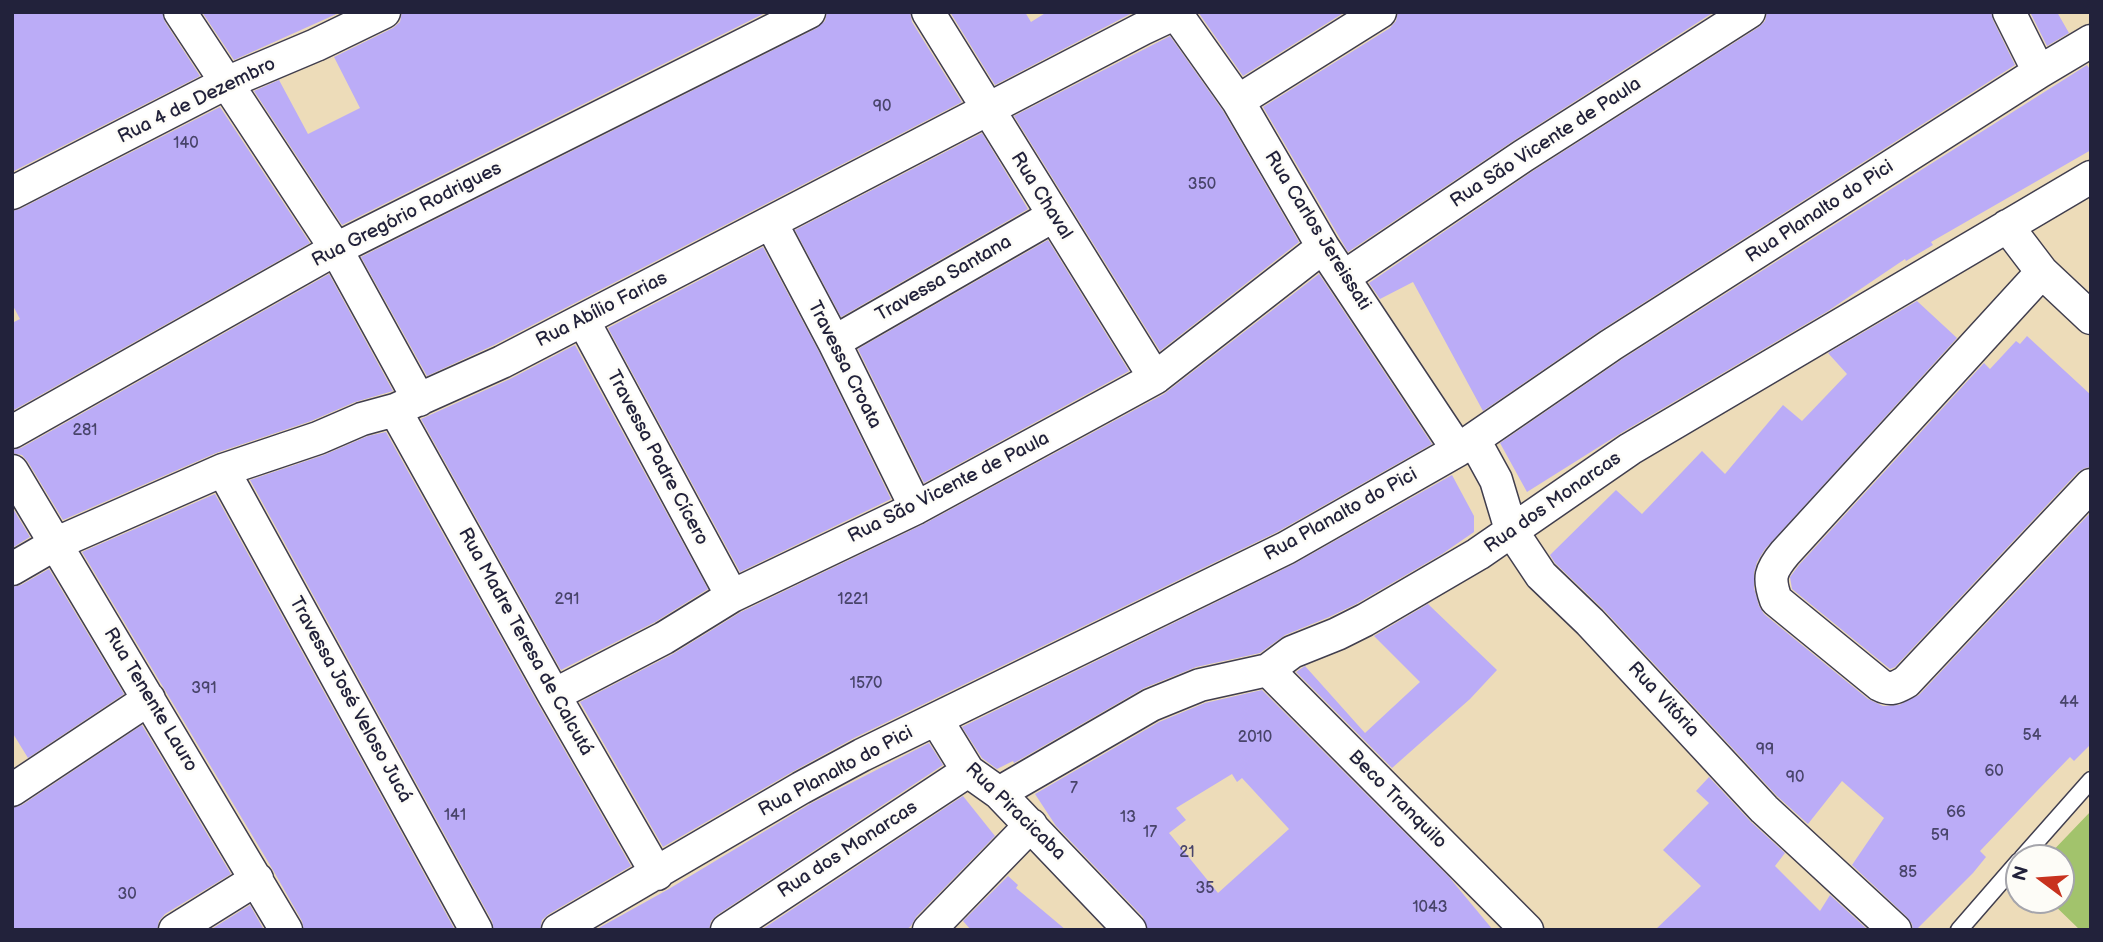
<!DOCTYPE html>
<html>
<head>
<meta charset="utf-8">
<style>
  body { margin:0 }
  #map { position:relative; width:2103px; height:942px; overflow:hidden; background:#eddcb9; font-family:"Balsamiq Sans",sans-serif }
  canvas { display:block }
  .frame { position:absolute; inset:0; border:14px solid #22223b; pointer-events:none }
  .north { position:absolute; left:2005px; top:844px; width:70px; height:70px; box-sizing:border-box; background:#fdfcf7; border:2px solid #a5a5ac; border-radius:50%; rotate:286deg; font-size:19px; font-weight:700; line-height:28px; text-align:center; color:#22223b }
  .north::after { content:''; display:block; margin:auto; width:24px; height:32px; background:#c8321e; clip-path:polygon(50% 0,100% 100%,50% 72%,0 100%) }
</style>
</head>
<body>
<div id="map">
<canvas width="2103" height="942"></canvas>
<div class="frame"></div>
<div class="north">N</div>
</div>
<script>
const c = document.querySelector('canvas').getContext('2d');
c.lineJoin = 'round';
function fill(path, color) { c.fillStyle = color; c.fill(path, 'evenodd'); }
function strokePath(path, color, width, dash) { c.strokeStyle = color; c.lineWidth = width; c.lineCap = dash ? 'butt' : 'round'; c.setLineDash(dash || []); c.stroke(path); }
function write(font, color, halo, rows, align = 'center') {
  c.font = font + ' "Balsamiq Sans",sans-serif'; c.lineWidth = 5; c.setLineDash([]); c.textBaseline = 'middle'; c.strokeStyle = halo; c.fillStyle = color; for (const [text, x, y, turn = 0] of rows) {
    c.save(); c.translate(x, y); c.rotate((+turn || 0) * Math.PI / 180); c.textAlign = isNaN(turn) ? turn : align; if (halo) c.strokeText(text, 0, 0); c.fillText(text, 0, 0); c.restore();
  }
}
const green = new Path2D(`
  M 2091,811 L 2091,930 L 2080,930 L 2049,900 L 2061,900 L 2061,858 L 2046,858 Z`);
const building = new Path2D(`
  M 12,12 L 162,12 L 165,22 L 200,76 L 12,172 Z
  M 202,12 L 341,12 L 234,60 Z
  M 402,12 L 767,12 L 342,225 L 254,91 L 279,80 L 308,134 L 360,108 L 334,57 L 393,28 L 400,22 Z
  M 827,12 L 910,12 L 912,22 L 962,102 L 494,345 L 427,376 L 361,257 L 817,28 L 825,21 Z
  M 950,12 L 1025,12 L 1031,22 L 1047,12 L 1134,12 L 995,85 Z
  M 1198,12 L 1345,12 L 1243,76 Z
  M 1398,12 L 1714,12 L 1513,141 L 1348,252 L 1263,107 L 1390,28 L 1396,21 Z
  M 1767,12 L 1991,12 L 1993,20 L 2015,65 L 1601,330 L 1483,411 L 1413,282 L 1380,299 L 1369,283 L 1533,171 L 1759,27 L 1765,21 Z
  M 2030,12 L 2057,12 L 2069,33 L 2047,46 Z
  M 1170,36 L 1223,111 L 1299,242 L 1160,351 L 1014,116 Z
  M 2087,65 L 2091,71 L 2091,150 L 1931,242 L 1933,245 L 1906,261 L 1905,259 L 1828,311 L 1621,433 L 1527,492 L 1500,443 L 1621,360 Z
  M 220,107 L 310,243 L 12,411 L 12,323 L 20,319 L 12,304 L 12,211 L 20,209 Z
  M 982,133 L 1028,209 L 841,317 L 795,230 Z
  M 1048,240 L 1129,371 L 924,483 L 858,349 Z
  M 763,247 L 818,350 L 891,499 L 740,572 L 608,328 Z
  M 329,274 L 393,391 L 355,402 L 311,421 L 216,453 L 63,520 L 28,462 L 22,455 L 12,453 L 12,450 L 21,448 Z
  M 1319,274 L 1432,444 L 1277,532 L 854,738 L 792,772 L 663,847 L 580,702 L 673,654 L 741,612 L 924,524 L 1164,394 Z
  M 1917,301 L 1957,338 L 1765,549 L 1757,562 L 1754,573 L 1754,588 L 1759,606 L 1764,614 L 1868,699 L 1883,706 L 1899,705 L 1919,695 L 2091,512 L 2091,744 L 2074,761 L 2070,757 L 2037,791 L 1980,851 L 1986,857 L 1973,873 L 1916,930 L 1913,930 L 1912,924 L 1907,917 L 1852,865 L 1884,818 L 1842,781 L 1808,824 L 1777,796 L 1603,609 L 1555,563 L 1550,555 L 1616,490 L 1642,514 L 1702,451 L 1725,474 L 1783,405 L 1802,421 L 1847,374 L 1828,353 Z
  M 2027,336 L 2091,395 L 2091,467 L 2085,468 L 2078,472 L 1895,667 L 1890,669 L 1792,589 L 1790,577 L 1799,565 L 1984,363 L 1990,369 L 2016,341 L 2020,344 Z
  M 575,345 L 708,589 L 655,622 L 561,670 L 421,419 L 510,379 Z
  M 386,432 L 538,704 L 631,866 L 549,914 L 542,920 L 540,930 L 494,930 L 492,921 L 250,480 L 324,455 L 368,436 Z
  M 1452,475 L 1474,516 L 1474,532 L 1442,554 L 1356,604 L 1329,617 L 1285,635 L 1260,653 L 1196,667 L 1144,688 L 1014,763 L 1013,761 L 997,769 L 982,758 L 962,727 L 1294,564 Z
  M 215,494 L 455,930 L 304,930 L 302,921 L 273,870 L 82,552 Z
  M 12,507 L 30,537 L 12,548 Z
  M 49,569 L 124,694 L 28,758 L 12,732 L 12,587 L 21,585 Z
  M 1428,604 L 1497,670 L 1470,699 L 1392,768 L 1296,672 L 1305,666 L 1365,733 L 1420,682 L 1374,636 Z
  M 1262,690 L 1449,877 L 1493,930 L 1148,930 L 1143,917 L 1056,826 L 1035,794 L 1159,722 L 1205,703 ZM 1232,774 L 1237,782 L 1242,778 L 1289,829 L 1218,893 L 1169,833 L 1186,820 L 1176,808 Z
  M 142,725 L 231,874 L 165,914 L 159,921 L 157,930 L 12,930 L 12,808 L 22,805 Z
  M 929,743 L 943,765 L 717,915 L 711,921 L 709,930 L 595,930 L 667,890 L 810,804 Z
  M 1709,777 L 1751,822 L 1785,853 L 1775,866 L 1820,911 L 1830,895 L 1868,930 L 1655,930 L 1701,886 L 1663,850 L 1709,803 L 1696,791 Z
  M 963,796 L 995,836 L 916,917 L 911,926 L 906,930 L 761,930 Z
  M 1008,876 L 1018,885 L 1016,888 L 1066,930 L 971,930 L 963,921 Z
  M 250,905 L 264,930 L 210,930 Z`);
const lane = new Path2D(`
  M 2022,858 L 2091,780
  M 1959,930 L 2019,861`);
const street = new Path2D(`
  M 180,12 L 336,249 L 419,400
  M 928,12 L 1155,378
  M 1175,12 L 1238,101 L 1323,247 L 1458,450
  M 2009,12 L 2039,72
  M 1238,101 L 1380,12
  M 12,193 L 226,83 L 316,45 L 384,12
  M 771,223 L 834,342 L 916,508
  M 2007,226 L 2042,272 L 2091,318
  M 2042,272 L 1785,553 C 1770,571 1768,578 1776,600 L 1880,685 C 1891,691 1897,687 1906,682 L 2091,485
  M 1344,277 L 1523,156 L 1749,12
  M 583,320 L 732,596
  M 834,342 L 1053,216
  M 395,410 L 554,695 L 657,874
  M 12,432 L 336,249 L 809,12
  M 1474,440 L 1496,480 L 1511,530 L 1541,575 L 1590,622 L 1764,809 L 1895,930
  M 223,470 L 476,930
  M 12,471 L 286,930
  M 12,569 L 57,543 L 223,470 L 318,438 L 362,419 L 395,410 L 502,362 L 1142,29 L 1176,13
  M 1268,670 L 1527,930
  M 554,695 L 664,638 L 732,596 L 916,508 L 1155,378 L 1323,247
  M 936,719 L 968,771 L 999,793 L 1130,930
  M 12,790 L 149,699
  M 999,793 L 1151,705 L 1200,685 L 1268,670 L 1292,652 L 1337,634 L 1365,620 L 1478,554 L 1630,449 L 2091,177
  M 175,930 L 257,879
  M 558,930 L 801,788 L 862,755 L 1286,548 L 1458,450 L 1611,345 L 2039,72 L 2091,41
  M 727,930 L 968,771
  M 929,930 L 1031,825`);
const numberNames = [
  ["90",882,107],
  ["140",186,144],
  ["350",1202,185],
  ["281",85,431],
  ["291",567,600],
  ["1221",853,600],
  ["1570",866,684],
  ["391",204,689],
  ["44",2069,703],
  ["54",2032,736],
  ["2010",1255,738],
  ["99",1765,750],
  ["60",1994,772],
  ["90",1795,778],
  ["7",1074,789],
  ["66",1956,813],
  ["141",455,816],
  ["13",1128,818],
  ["17",1150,833],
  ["59",1940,836],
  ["21",1187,853],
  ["85",1908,873],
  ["35",1205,889],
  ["30",127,895],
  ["1043",1430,908]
];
const streetNames = [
  ["Rua 4 de Dezembro",197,101,-26],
  ["Rua São Vicente de Paula",1546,143,-33],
  ["Rua Chaval",1041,196,58],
  ["Rua Planalto do Pici",1820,212,-33],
  ["Rua Gregório Rodrigues",407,215,-27],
  ["Rua Carlos Jereissati",1317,231,58],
  ["Travessa Santana",944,279,-30],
  ["Rua Abílio Farias",602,310,-27],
  ["Travessa Croata",844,365,63],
  ["Travessa Padre Cícero",657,458,62],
  ["Rua São Vicente de Paula",949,488,-27],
  ["Rua dos Monarcas",1553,503,-35],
  ["Rua Planalto do Pici",1341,515,-29],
  ["Rua Madre Teresa de Calcutá",525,642,61],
  ["Rua Tenente Lauro",150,700,59],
  ["Travessa José Veloso Jucá",350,700,61],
  ["Rua Vitória",1663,700,47],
  ["Rua Planalto do Pici",836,772,-28],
  ["Beco Tranquilo",1397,800,45],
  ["Rua Piracicaba",1015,812,44],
  ["Rua dos Monarcas",848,850,-33]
];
fill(green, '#a2c36c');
fill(building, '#bbacf7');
strokePath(lane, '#403e4e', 19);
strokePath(street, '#403e4e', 35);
strokePath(lane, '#fff', 16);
strokePath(street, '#fff', 32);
write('16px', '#48446a', null, numberNames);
write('19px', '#22223b', '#fdfcf7', streetNames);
</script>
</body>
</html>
